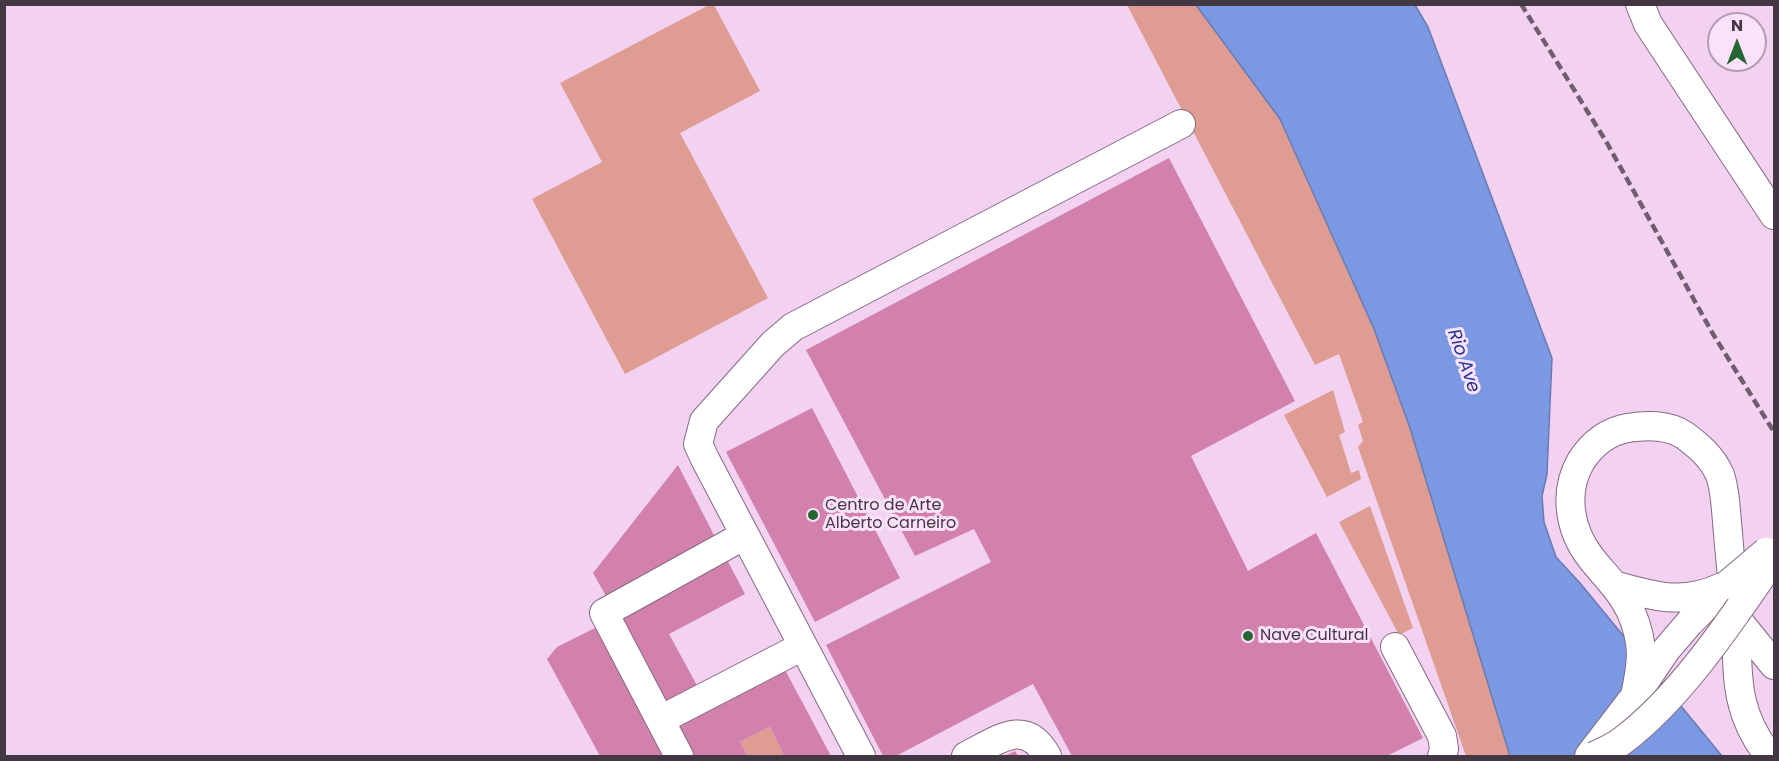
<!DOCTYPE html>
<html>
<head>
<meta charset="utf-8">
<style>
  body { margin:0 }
  #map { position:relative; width:1779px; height:761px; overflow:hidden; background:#f2d1f1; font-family:Poppins,sans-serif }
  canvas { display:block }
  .frame { position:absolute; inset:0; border:6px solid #443744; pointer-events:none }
  .north { position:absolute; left:1707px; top:12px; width:60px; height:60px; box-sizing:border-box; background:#fbe1fa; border:2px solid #b29db1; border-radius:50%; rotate:0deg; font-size:16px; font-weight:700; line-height:24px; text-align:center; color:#443744 }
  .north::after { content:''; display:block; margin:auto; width:21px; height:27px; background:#256732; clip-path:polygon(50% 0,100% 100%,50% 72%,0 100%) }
</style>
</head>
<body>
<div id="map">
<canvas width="1779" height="761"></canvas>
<div class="frame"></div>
<div class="north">N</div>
</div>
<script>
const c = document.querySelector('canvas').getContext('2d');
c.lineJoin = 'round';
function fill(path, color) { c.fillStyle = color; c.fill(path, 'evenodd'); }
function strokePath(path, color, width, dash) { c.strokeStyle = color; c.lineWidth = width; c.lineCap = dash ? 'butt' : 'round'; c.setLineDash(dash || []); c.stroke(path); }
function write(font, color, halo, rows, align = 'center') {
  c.font = font + ' Poppins,sans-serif'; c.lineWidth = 6; c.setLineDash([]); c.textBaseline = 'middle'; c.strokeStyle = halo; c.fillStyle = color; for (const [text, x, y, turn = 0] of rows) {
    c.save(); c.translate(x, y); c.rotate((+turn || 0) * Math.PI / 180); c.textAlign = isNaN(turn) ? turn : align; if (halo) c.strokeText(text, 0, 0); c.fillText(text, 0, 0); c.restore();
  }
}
const green = new Path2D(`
  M 709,5 L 714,5 L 760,91 L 680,133 L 768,298 L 625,374 L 532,199 L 602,162 L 560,83 Z
  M 1127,5 L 1196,5 L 1280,119 L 1374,329 L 1410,428 L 1510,756 L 1466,756 L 1358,447 L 1363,441 L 1358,425 L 1363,422 L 1339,354 L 1315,365 Z
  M 1333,390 L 1345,432 L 1339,435 L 1351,473 L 1359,470 L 1361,479 L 1327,497 L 1284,415 Z
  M 1370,506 L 1413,628 L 1399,635 L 1339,522 Z
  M 770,727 L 784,756 L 748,756 L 740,742 Z`);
const water = new Path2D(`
  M 1196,5 L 1415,5 L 1428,27 L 1552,358 L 1547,474 L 1542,496 L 1544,522 L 1556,557 L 1580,583 L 1722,756 L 1510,756 L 1410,428 L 1374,329 L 1280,119 Z`);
const building = new Path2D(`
  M 1169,158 L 1295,401 L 1191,456 L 1248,571 L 1316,533 L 1423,738 L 1387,756 L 1072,756 L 1033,684 L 896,756 L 883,756 L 826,645 L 991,562 L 974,529 L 915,556 L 806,350 Z
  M 812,408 L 900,578 L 815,622 L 726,452 Z
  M 678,465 L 715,537 L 606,596 L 593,573 Z
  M 726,558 L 745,594 L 669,634 L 700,691 L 667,706 L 620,617 Z
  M 595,628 L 665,756 L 600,756 L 547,659 L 557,647 Z
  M 784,668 L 831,756 L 784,756 L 770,727 L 740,742 L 748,756 L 692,756 L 674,724 Z
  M 1015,751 L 1018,756 L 1005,756 Z`);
const minor = new Path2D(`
  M 1640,4 L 1648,24 L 1774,215
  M 1617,586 C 1655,597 1684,605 1722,587
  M 1736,618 L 1774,665
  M 1395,647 L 1442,736 L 1444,749 L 1442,756
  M 1635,696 C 1642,663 1645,644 1631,612 C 1621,590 1605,576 1591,558 C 1569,530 1563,492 1581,461 C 1592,444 1607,432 1627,428 C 1646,425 1667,424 1684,435 C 1699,446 1712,457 1720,475 C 1726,492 1726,515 1728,533 C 1730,562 1734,590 1736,619 C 1738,673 1733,710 1769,756
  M 660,720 L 803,646
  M 679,756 L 604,613 L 745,535
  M 861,756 L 705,459 L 698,444 L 704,421 L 773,344 L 793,327 L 1181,124
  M 966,756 C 997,741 1025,716 1047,756
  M 1589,756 L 1635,696 L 1666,650 L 1690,622 L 1727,585`);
const rail = new Path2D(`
  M 1521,4 L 1607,143 L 1713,334 L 1774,432`);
const minorBridge = new Path2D(`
  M 1727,585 L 1766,552
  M 1594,756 C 1603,752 1614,747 1622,741 C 1682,696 1732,619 1774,558`);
const markers = [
  [813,515,6,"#256732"],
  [1248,636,6,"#256732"]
];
const poiNames = [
  ["Centro de Arte",825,506],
  ["Alberto Carneiro",825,524],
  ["Nave Cultural",1260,636]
];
const waterNames = [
  ["Rio Ave",1463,361,71]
];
fill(green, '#de9c93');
fill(water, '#7b98e2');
strokePath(water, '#6a7bb3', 1.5);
fill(building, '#d280ac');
strokePath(minor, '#866985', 30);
strokePath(minor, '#fff', 28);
strokePath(rail, '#705e6f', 4.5, [9, 4.5]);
strokePath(minorBridge, '#866985', 30, []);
strokePath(minorBridge, '#fff', 28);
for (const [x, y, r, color] of markers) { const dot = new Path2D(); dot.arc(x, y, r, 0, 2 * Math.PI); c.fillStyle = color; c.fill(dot); strokePath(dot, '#fbe1fa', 2); }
write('16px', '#443744', '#fbe1fa', poiNames, 'left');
write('italic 18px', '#20388d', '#fbe1fa', waterNames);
</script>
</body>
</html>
